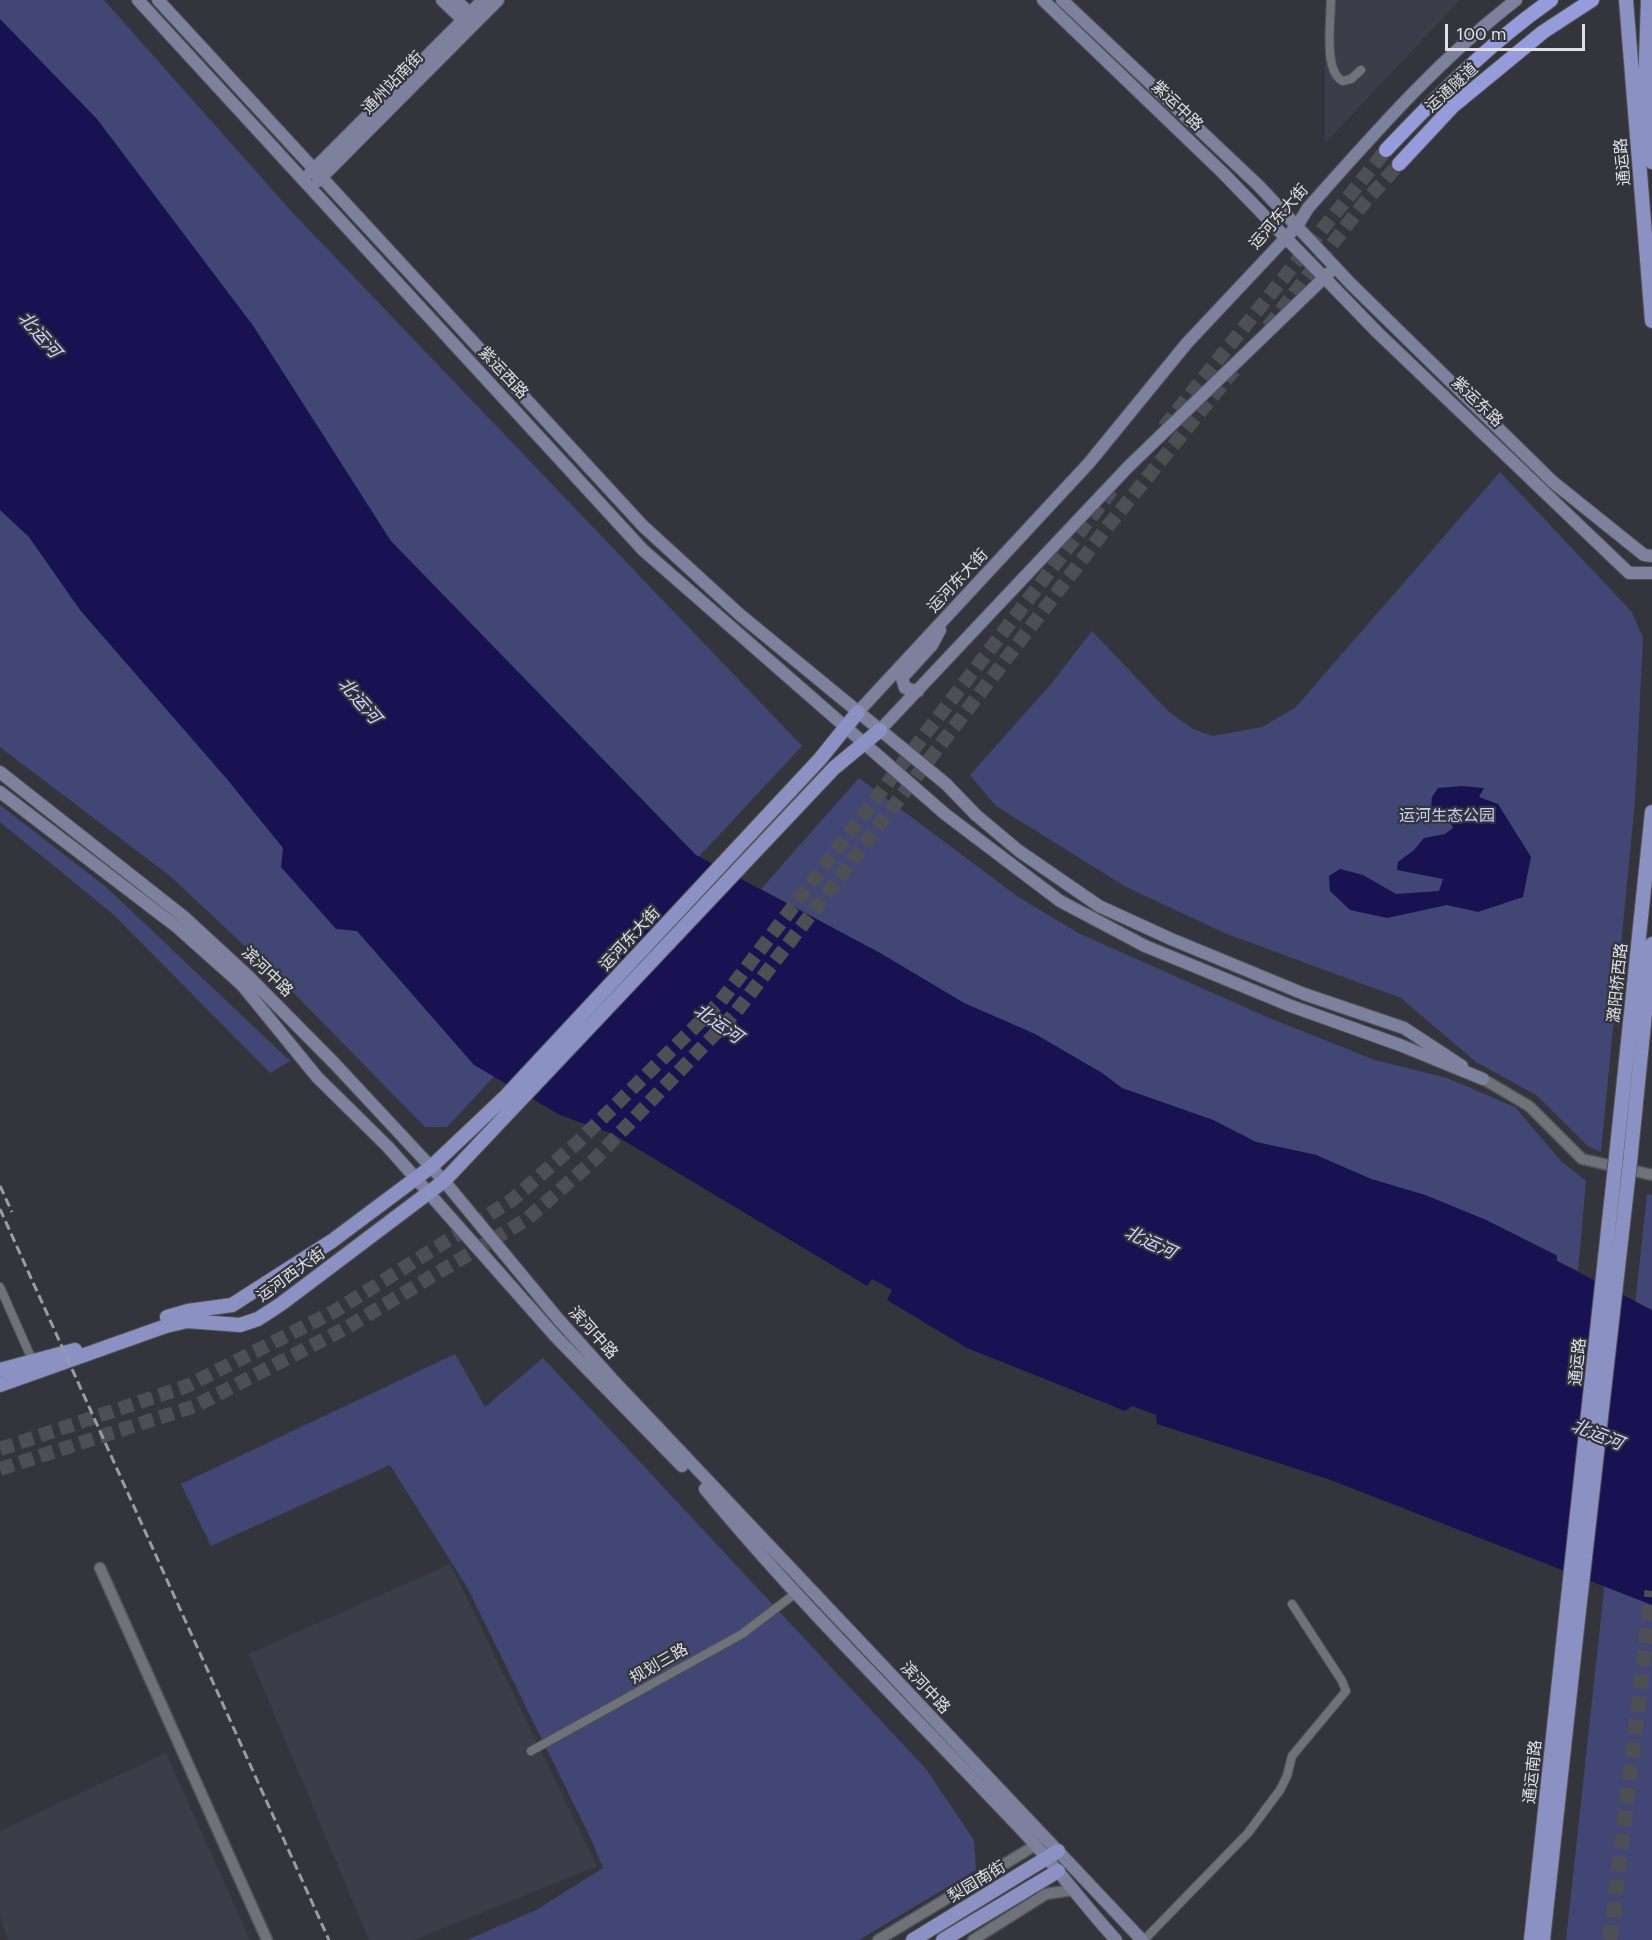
<!DOCTYPE html>
<html>
<head>
<meta charset="utf-8">
<style>
  body { margin:0 }
  #map { position:relative; width:1652px; height:1940px; overflow:hidden; background:#34353c; font-family:Figtree,sans-serif }
  canvas { display:block }
  .scale { position:absolute; left:1445px; top:24px; width:140px; height:27px; box-sizing:border-box; border:3px solid #dfe0e5; border-top:0; padding-left:8px; font-size:18px; line-height:21px; white-space:nowrap; color:#dfe0e5; -webkit-text-stroke:4px #34353c; paint-order:stroke }
</style>
</head>
<body>
<div id="map">
<canvas width="1652" height="1940"></canvas>
<div class="scale">100 m</div>
</div>
<script>
const c = document.querySelector('canvas').getContext('2d');
c.lineJoin = 'round';
function fill(path, color) { c.fillStyle = color; c.fill(path, 'evenodd'); }
function strokePath(path, color, width, dash) { c.strokeStyle = color; c.lineWidth = width; c.lineCap = dash ? 'butt' : 'round'; c.setLineDash(dash || []); c.stroke(path); }
function write(font, color, halo, rows, align = 'center') {
  c.font = font + ' Figtree,"Noto Sans SC",sans-serif'; c.lineWidth = 4.5; c.setLineDash([]); c.textBaseline = 'middle'; c.strokeStyle = halo; c.fillStyle = color; for (const [text, x, y, turn = 0] of rows) {
    c.save(); c.translate(x, y); c.rotate((+turn || 0) * Math.PI / 180); c.textAlign = isNaN(turn) ? turn : align; if (halo) c.strokeText(text, 0, 0); c.fillText(text, 0, 0); c.restore();
  }
}
const built = new Path2D(`
  M 1325,0 L 1460,0 L 1325,143 Z
  M 450,1564 L 597,1866 L 414,1940 L 369,1940 L 249,1654 Z
  M 166,1753 L 250,1940 L 8,1940 L 0,1915 L 0,1831 Z`);
const green = new Path2D(`
  M 0,0 L 104,0 L 292,212 L 802,746 L 447,1127 L 425,1127 L 280,979 L 170,876 L 0,747 Z
  M 1500,472 L 1632,612 L 1643,638 L 1635,801 L 1601,1152 L 1588,1146 L 1536,1095 L 1476,1062 L 1401,998 L 1227,934 L 1126,887 L 996,806 L 970,775 L 1051,684 L 1092,631 L 1168,711 L 1193,729 L 1213,736 L 1262,727 L 1295,708 Z
  M 859,778 L 1017,896 L 1078,933 L 1267,1017 L 1375,1060 L 1447,1078 L 1515,1107 L 1561,1161 L 1586,1181 L 1578,1271 L 1557,1261 L 1557,1255 L 1486,1220 L 1425,1195 L 1371,1179 L 1316,1155 L 1256,1142 L 1213,1120 L 1122,1088 L 1102,1073 L 1035,1034 L 964,1003 L 880,953 L 761,889 Z
  M 0,805 L 106,887 L 290,1061 L 270,1073 L 114,915 L 0,822 Z
  M 1647,1194 L 1652,1195 L 1652,1940 L 1566,1940 Z
  M 455,1354 L 485,1407 L 543,1358 L 926,1769 L 974,1840 L 976,1870 L 859,1940 L 467,1940 L 536,1910 L 603,1868 L 591,1839 L 467,1587 L 390,1465 L 211,1546 L 181,1484 Z`);
const water = new Path2D(`
  M 0,19 L 97,119 L 254,327 L 391,541 L 696,855 L 880,953 L 964,1003 L 1035,1034 L 1102,1073 L 1122,1088 L 1213,1120 L 1256,1142 L 1316,1155 L 1371,1179 L 1425,1195 L 1486,1220 L 1557,1256 L 1557,1261 L 1652,1310 L 1652,1605 L 1328,1479 L 1157,1424 L 1156,1415 L 1132,1406 L 1125,1411 L 967,1348 L 887,1300 L 892,1290 L 872,1279 L 867,1286 L 613,1134 L 560,1115 L 474,1065 L 357,931 L 336,929 L 281,867 L 283,848 L 226,778 L 80,610 L 29,537 L 0,510 Z
  M 1462,786 L 1484,788 L 1479,797 L 1498,804 L 1531,857 L 1523,897 L 1478,912 L 1447,905 L 1387,918 L 1350,910 L 1330,891 L 1329,876 L 1340,869 L 1363,875 L 1396,894 L 1439,891 L 1443,879 L 1397,870 L 1398,862 L 1414,850 L 1424,838 L 1445,834 L 1453,828 L 1447,817 L 1431,810 L 1432,797 L 1438,788 Z`);
const trunkTunnel = new Path2D(`
  M 1268,327 L 1364,203 L 1399,164
  M 1164,427 L 1386,150
  M 0,1449 L 187,1386 L 335,1311 L 512,1200 L 578,1142 L 720,1002 L 1112,490
  M 0,1469 L 195,1406 L 346,1328 L 527,1219 L 594,1160 L 736,1012 L 1104,531 L 1234,370`);
const motorwayTunnel = new Path2D(`
  M 1610,1940 L 1652,1591`);
const minor = new Path2D(`
  M 1331,0 C 1331,20 1323,72 1343,81 L 1351,79 L 1361,70
  M 0,1287 L 34,1364
  M 531,1751 L 742,1634 L 796,1593
  M 1144,1940 L 1248,1833 L 1280,1790 L 1287,1776 L 1292,1756 L 1346,1691 L 1342,1681 L 1292,1604`);
const tertiary = new Path2D(`
  M 1483,1079 L 1529,1106 L 1582,1159 L 1652,1175
  M 100,1568 L 267,1940
  M 878,1940 L 1036,1845
  M 973,1940 L 1046,1894 L 1072,1890`);
const secondary = new Path2D(`
  M 138,0 L 643,550 L 945,814 L 1060,901 L 1145,946 L 1291,1006 L 1400,1045 L 1483,1079
  M 158,0 L 643,526 L 739,614 L 946,784 L 976,815 L 1019,851 L 1099,906 L 1171,939 L 1304,994 L 1404,1028 L 1462,1066
  M 442,0 L 467,24
  M 455,0 L 475,17
  M 1043,0 L 1223,173 L 1377,332 L 1629,573 L 1652,573
  M 1062,0 L 1259,186 L 1351,284 L 1553,482 L 1644,555 L 1652,556
  M 310,173 L 483,0
  M 318,181 L 498,0
  M 918,691 L 905,688 L 902,678 L 932,645 L 940,630
  M 858,712 L 1089,463 L 1187,343 L 1297,226 L 1308,208 C 1374,134 1437,61 1516,0
  M 880,730 L 1128,467 L 1329,273
  M 0,772 L 184,917 L 249,977 L 335,1064 L 444,1181 L 559,1320 L 612,1379 L 1142,1940
  M 0,792 L 177,927 L 242,985 L 317,1077 L 388,1147 L 556,1337 L 682,1466
  M 705,1489 C 802,1607 913,1714 1018,1826 C 1053,1862 1082,1903 1116,1940`);
const primary = new Path2D(`
  M 1626,0 L 1652,321
  M 1648,0 L 1645,89 L 1652,162
  M 1616,1157 L 1652,812
  M 1630,1162 L 1652,944
  M 167,1317 L 188,1311 L 232,1305 L 332,1241 L 431,1167 L 506,1096 L 820,759 L 858,712
  M 0,1370 L 75,1350
  M 0,1385 L 166,1326 L 187,1321 L 240,1325 L 258,1319 L 281,1304 L 444,1181 L 834,768 L 880,730
  M 913,1940 L 1058,1851
  M 943,1940 L 1058,1871
  M 1531,1940 L 1567,1607
  M 1543,1940 L 1579,1610`);
const trunk = new Path2D(`
  M 1386,150 C 1438,95 1490,43 1551,0
  M 1399,164 L 1453,106 L 1543,32 L 1592,0`);
const rail = new Path2D(`
  M 0,1186 L 12,1212
  M 0,1209 L 329,1940`);
const primaryBridge = new Path2D(`
  M 1567,1607 L 1616,1157
  M 1579,1610 L 1630,1162`);
const streetNames = [
  ["通州站南街",393,83,-46],
  ["运通隧道",1452,88,-42],
  ["紫运中路",1177,106,44],
  ["通运路",1623,162,-95],
  ["运河东大街",1279,217,-49],
  ["紫运西路",503,373,47],
  ["紫运东路",1477,402,44],
  ["运河东大街",958,581,-47],
  ["运河东大街",630,939,-47],
  ["滨河中路",267,972,44],
  ["潞阳桥西路",1618,983,-84],
  ["运河西大街",291,1275,-36],
  ["滨河中路",593,1333,48],
  ["通运路",1578,1362,-84],
  ["规划三路",659,1664,-30],
  ["滨河中路",925,1688,47],
  ["通运南路",1533,1772,-84],
  ["梨园南街",977,1882,-31]
];
const parkNames = [
  ["运河生态公园",1447,816]
];
const waterNames = [
  ["北运河",39,335,49],
  ["北运河",359,701,49],
  ["北运河",718,1024,35],
  ["北运河",1150,1243,25],
  ["北运河",1597,1435,22]
];
fill(built, '#3c3d4a');
fill(green, '#424675');
fill(water, '#181152');
strokePath(trunkTunnel, '#4e4f55', 14, [14, 7]);
strokePath(motorwayTunnel, '#4e4f55', 15, [15, 8]);
strokePath(minor, '#525359', 10);
strokePath(tertiary, '#525359', 13);
strokePath(secondary, '#525359', 14);
strokePath(primary, '#525359', 16);
strokePath(trunk, '#525359', 16);
strokePath(minor, '#70727a', 8);
strokePath(tertiary, '#70727a', 10);
strokePath(secondary, '#7e819e', 12);
strokePath(primary, '#8c91c3', 14);
strokePath(trunk, '#959bdb', 14);
strokePath(rail, '#9b9ca1', 3, [9, 4.5]);
strokePath(primaryBridge, '#525359', 16, []);
strokePath(primaryBridge, '#8c91c3', 14);
write('16px', '#dfe0e5', '#34353c', streetNames);
write('16px', '#c9cef7', '#34353c', parkNames);
write('italic 18px', '#cfd5fe', '#34353c', waterNames);
</script>
</body>
</html>
